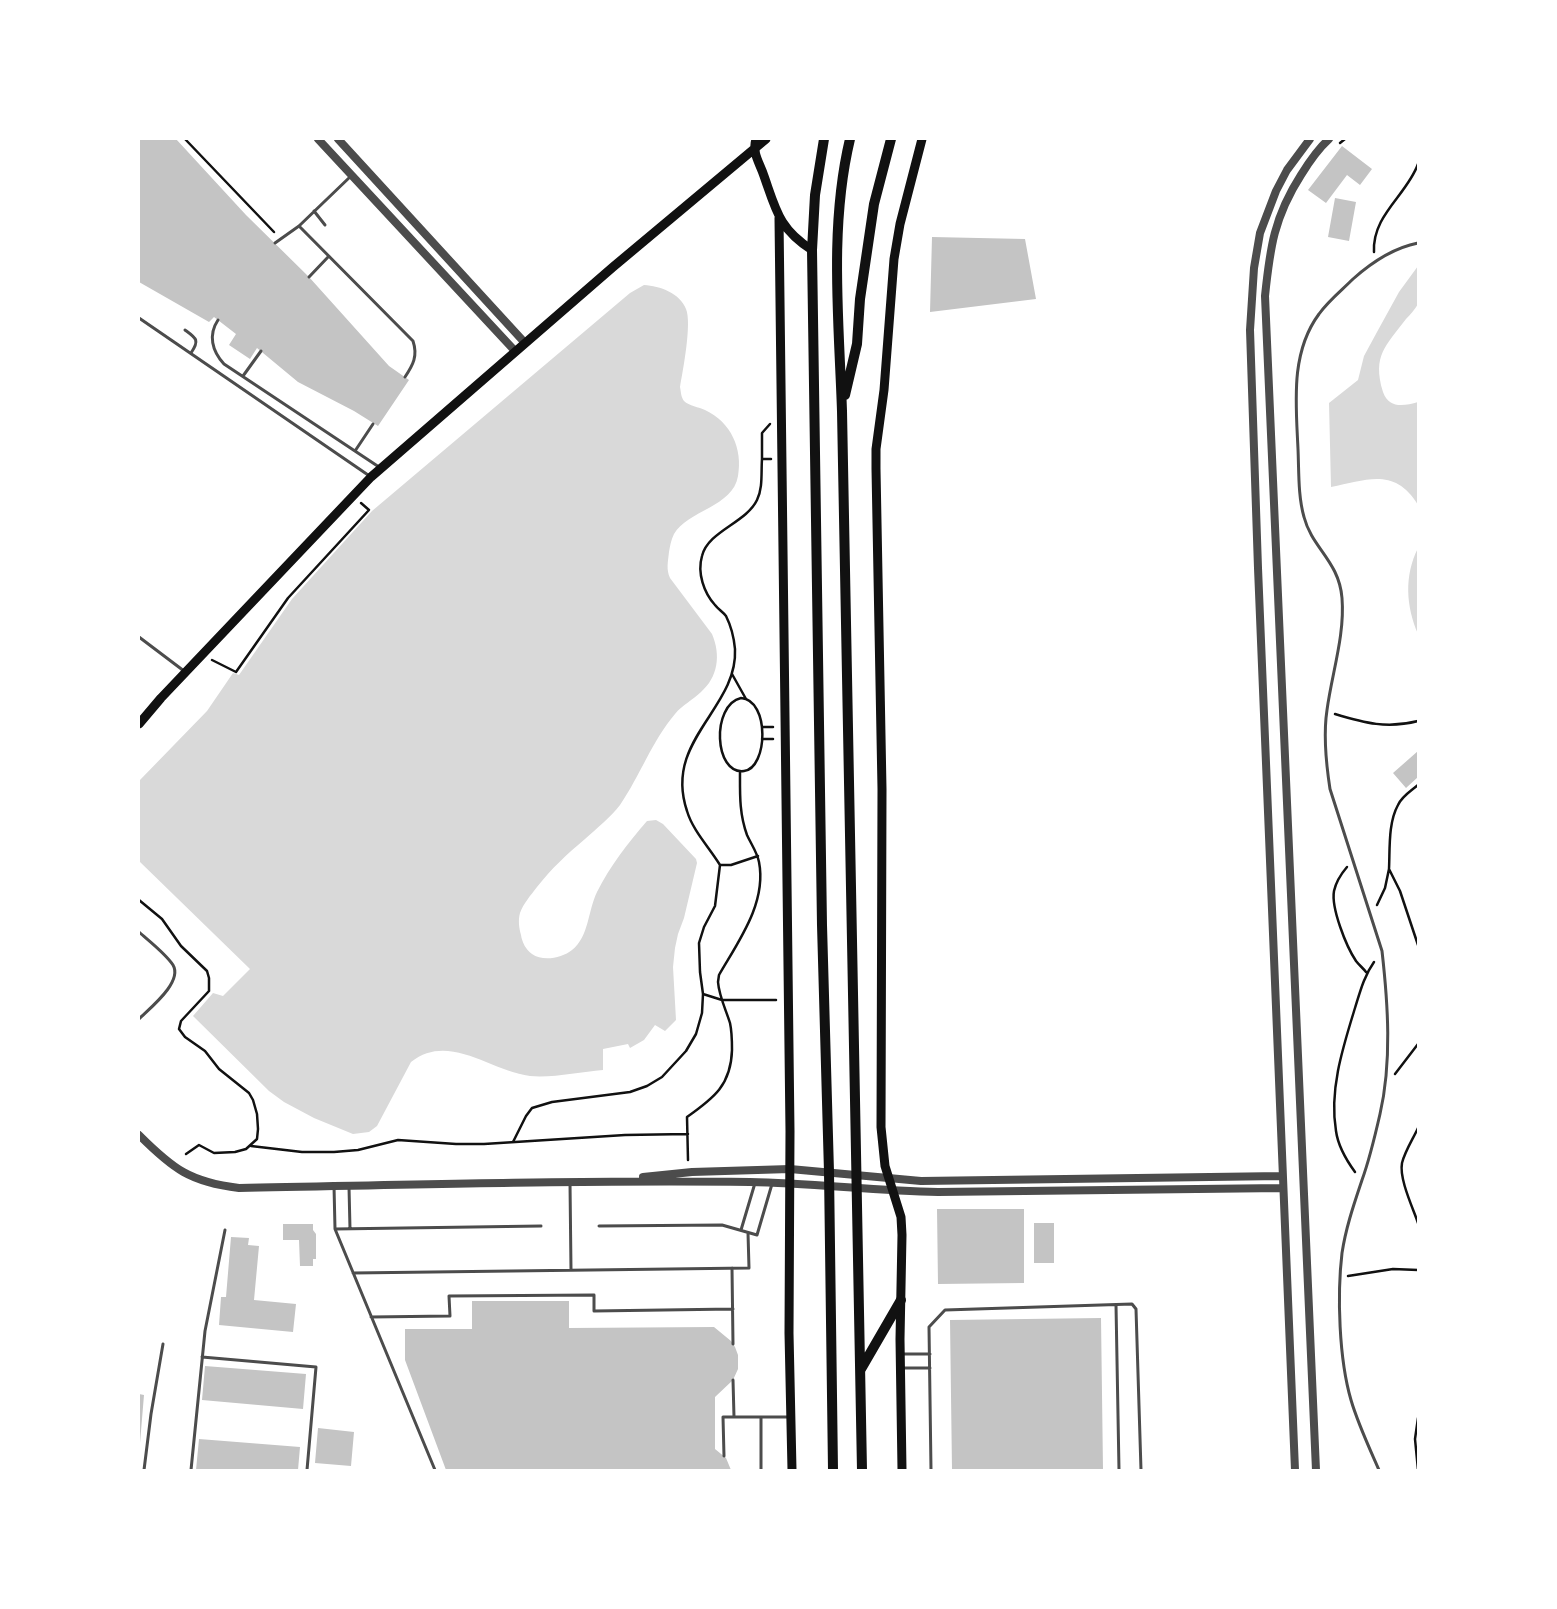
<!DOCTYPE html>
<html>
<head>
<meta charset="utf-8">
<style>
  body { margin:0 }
  #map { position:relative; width:1557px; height:1609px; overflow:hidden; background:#fff; font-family:Lato,sans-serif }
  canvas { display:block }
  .frame { position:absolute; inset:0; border:140px solid #fff; pointer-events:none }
</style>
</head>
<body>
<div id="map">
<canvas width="1557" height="1609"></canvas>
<div class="frame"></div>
</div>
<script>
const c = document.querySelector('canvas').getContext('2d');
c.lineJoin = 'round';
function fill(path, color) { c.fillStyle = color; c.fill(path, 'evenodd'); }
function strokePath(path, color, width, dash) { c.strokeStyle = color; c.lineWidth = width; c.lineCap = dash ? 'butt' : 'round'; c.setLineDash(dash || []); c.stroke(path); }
const water = new Path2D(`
  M 1418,266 C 1418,274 1421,297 1418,304 C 1415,309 1410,315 1406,319 C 1386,346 1372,355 1383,392 C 1389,409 1404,406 1418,402 L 1418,505 C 1395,467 1367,480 1331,487 L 1329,403 L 1358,380 L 1364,356 L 1377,332 L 1399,292 Z
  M 644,285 C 660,286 680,293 686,309 C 692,323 683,370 680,387 C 681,392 681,397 684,401 C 689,406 699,407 705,410 C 731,422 743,449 738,476 C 733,507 688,510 674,534 C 671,540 670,546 669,552 C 668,562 666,569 670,578 L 712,634 C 721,655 718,677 701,692 C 693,700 682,705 675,714 C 652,741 640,776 620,805 C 610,818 597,828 585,839 C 567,854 551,869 537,887 C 531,895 523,904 520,913 C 518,920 519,928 521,935 C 522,942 526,950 532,954 C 543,962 562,958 572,950 C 589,937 588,910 597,892 C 610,866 628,843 647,821 L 656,820 L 663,824 L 696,859 L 697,863 L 684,918 L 678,934 L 675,948 L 673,967 L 676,1020 L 665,1031 L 655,1025 L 644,1040 L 630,1048 L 628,1044 L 603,1049 L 603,1070 C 580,1072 553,1078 530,1076 C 490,1071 449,1032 411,1062 L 377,1126 L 369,1132 L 353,1134 L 314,1118 L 284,1102 L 269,1091 L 193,1016 L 213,993 L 223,996 L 250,969 L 139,861 L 139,781 L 207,711 L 233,673 L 239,675 L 292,599 L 372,511 L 630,293 Z
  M 1418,548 L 1418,634 C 1406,606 1404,576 1418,548 Z`);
const building = new Path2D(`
  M 139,139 L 176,139 L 246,215 L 309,277 L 389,366 L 409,380 L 378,426 L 354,411 L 298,382 L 257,348 L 250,359 L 229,345 L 236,334 L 214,317 L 209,322 L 139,282 Z
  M 1342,146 L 1372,169 L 1360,185 L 1347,175 L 1326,203 L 1308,190 Z
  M 1335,198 L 1356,202 L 1349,241 L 1328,237 Z
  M 932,237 L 1025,239 L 1036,299 L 930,312 Z
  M 1418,751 L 1418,777 L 1406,788 L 1393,773 Z
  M 937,1209 L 1024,1209 L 1024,1283 L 938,1284 Z
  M 1034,1223 L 1054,1223 L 1054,1263 L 1034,1263 Z
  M 283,1224 L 313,1224 L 313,1230 L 316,1234 L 316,1259 L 313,1259 L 313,1266 L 300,1266 L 299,1240 L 283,1240 Z
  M 231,1237 L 249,1238 L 248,1245 L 259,1246 L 254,1300 L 296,1304 L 293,1332 L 219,1325 L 221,1297 L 226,1297 Z
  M 472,1301 L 569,1301 L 569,1328 L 714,1327 L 731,1341 L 735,1347 L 738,1355 L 738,1369 L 733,1380 L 715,1397 L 715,1449 L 726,1458 L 731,1470 L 446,1470 L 405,1360 L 405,1329 L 472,1329 Z
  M 1101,1318 L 1103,1470 L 952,1470 L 950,1320 Z
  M 205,1366 L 306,1374 L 303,1409 L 202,1400 Z
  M 139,1394 L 144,1395 L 140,1443 L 139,1443 Z
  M 318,1428 L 354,1432 L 351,1466 L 315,1463 Z
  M 199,1439 L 300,1447 L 298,1470 L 196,1470 Z`);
const path = new Path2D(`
  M 185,139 L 274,232
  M 1340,143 L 1345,139
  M 1374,252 C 1372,215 1407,195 1418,164
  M 762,459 L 762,433 L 770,424
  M 212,660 L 236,672 L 288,598 L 369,510 L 361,503
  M 732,674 L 746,699
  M 741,698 C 770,700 768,768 744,771 C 714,775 711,705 741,698 Z
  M 1335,714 C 1365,723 1387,729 1418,721
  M 762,727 L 773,727
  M 762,739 L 773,739
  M 720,865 L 731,865 L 758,856
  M 1347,867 C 1341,874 1336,882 1334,891 C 1331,908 1346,946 1356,961 C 1359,965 1363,968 1366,972
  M 1389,869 C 1390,849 1388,823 1398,805 C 1402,796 1411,791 1418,785
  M 139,900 L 162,919 L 181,946 L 207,971 L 209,978 L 209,991 L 181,1021 L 179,1029 L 185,1037 L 205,1051 L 219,1069 L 249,1093 L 253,1100 L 257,1114 L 258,1129 L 257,1139 L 246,1149 L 235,1152 L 214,1153 L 199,1145 L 186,1154
  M 1377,905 L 1385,888 L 1389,869 L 1400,891 L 1418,945
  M 703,994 L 722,1000 L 776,1000
  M 1395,1074 L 1418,1044
  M 1418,1128 C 1413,1139 1405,1151 1402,1163 C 1399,1179 1413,1208 1418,1223
  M 513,1142 L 526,1116 L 532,1108 L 552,1102 L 630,1092 L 647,1086 L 662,1077 L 686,1051 L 696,1034 L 702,1013 L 703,994 L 700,972 L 699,943 L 704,927 L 715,906 L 720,865 C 709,847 693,831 687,811 C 663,740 738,709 735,649 C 734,638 731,626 726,616 C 723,612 718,609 715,605 C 704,593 697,573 702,556 C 708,531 746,523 757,500 C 763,488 761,473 762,459 L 771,459
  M 251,1146 L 302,1152 L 334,1152 L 358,1150 L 398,1140 L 456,1144 L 484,1144 L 625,1135 L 688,1134
  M 688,1160 L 687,1117 C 714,1098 731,1085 732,1050 C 732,1041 732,1032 730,1023 C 726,1010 719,996 718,982 L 719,975 C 738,942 767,903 759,862 C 757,852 751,844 747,835 C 739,813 740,793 740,771
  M 1355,1172 C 1347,1161 1338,1146 1336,1131 C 1329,1090 1343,1047 1355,1008 C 1360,992 1364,976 1374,962
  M 1348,1276 L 1393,1269 L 1418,1270
  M 1418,1470 L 1415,1439 L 1418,1418`);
const service = new Path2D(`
  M 314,211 L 325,225
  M 299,226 L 413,341 C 418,356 413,365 405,377
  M 275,243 L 299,226 L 351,176
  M 309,277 L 329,256
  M 139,318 L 371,477
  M 218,320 C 208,335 212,351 224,364 L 379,467
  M 185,330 C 196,338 200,340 191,353
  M 243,376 L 261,351
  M 355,451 L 373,424
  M 139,637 L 184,671
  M 139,932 C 149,941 166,954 173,965 C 183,982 150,1008 139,1019
  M 570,1183 L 571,1270
  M 334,1186 L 335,1229 L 435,1470
  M 349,1187 L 350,1229
  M 599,1226 L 722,1225 L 757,1235 L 772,1184
  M 335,1229 L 541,1226
  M 741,1230 L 755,1183
  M 732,1268 L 733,1344
  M 353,1273 L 749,1268 L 748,1233
  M 1116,1305 L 1119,1470
  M 371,1317 L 450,1316 L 449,1296 L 594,1295 L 594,1311 L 733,1309
  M 900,1354 L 930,1354
  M 202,1357 L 316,1367 L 307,1470
  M 901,1368 L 930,1368
  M 733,1380 L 734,1417
  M 761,1417 L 790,1417
  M 724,1456 L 723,1417 L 761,1417 L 761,1470
  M 144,1470 L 151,1414 L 163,1344
  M 191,1470 L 205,1331 L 225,1230
  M 931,1470 L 929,1327 L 945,1310 L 1132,1304 L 1136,1309 L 1141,1470
  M 1379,1470 C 1369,1447 1358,1424 1351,1400 C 1339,1359 1337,1295 1342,1253 C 1346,1227 1354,1204 1362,1180 C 1370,1158 1375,1136 1380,1114 C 1392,1062 1388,1004 1382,951 L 1330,789 C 1326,763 1323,736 1327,710 C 1332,673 1345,635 1342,598 C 1339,561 1312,548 1304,517 C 1298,496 1299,472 1298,449 C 1296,404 1290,353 1319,314 C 1328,301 1342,290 1353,279 C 1372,262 1393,248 1418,243`);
const tertiary = new Path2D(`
  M 318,139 L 515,351
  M 338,139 L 525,343
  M 139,1135 C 173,1169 190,1182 239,1188 C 409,1185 580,1180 750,1182 C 813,1183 875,1191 938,1192 L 1283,1188
  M 643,1177 L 692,1172 L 790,1169 L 921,1181 L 1282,1176
  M 1295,1470 L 1258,568 L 1250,330 L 1254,268 L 1260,233 L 1276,191 L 1287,170 L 1310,139
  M 1316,1470 L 1265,296 C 1270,248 1274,217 1301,175 C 1309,162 1318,149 1329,139`);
const secondary = new Path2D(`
  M 756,139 C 752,154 759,161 764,176 C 776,210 779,229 812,250
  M 779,218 L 790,1131 L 789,1333 L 792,1470
  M 139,724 L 161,698 L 371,477 L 613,267 L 766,139
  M 902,1470 L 900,1339 L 902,1235 L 901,1217 L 885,1166 L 881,1127 L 882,789 L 876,469 L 876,449 L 884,390 L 894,259 L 900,224 L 922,139`);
const primary = new Path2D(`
  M 824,139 L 815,195 L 812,250 L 822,925 L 829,1172 L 833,1470
  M 850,139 C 829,227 839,321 842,411 L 862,1470
  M 845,395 L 857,344 L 860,299 L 874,204 L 891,139
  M 861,1369 L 901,1300`);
fill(water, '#d9d9d9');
fill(building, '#c4c4c4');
strokePath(path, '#111', 2.5);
strokePath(service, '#4c4c4c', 3);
strokePath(tertiary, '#4c4c4c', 8);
strokePath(secondary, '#111', 9);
strokePath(primary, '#111', 10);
</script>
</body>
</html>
